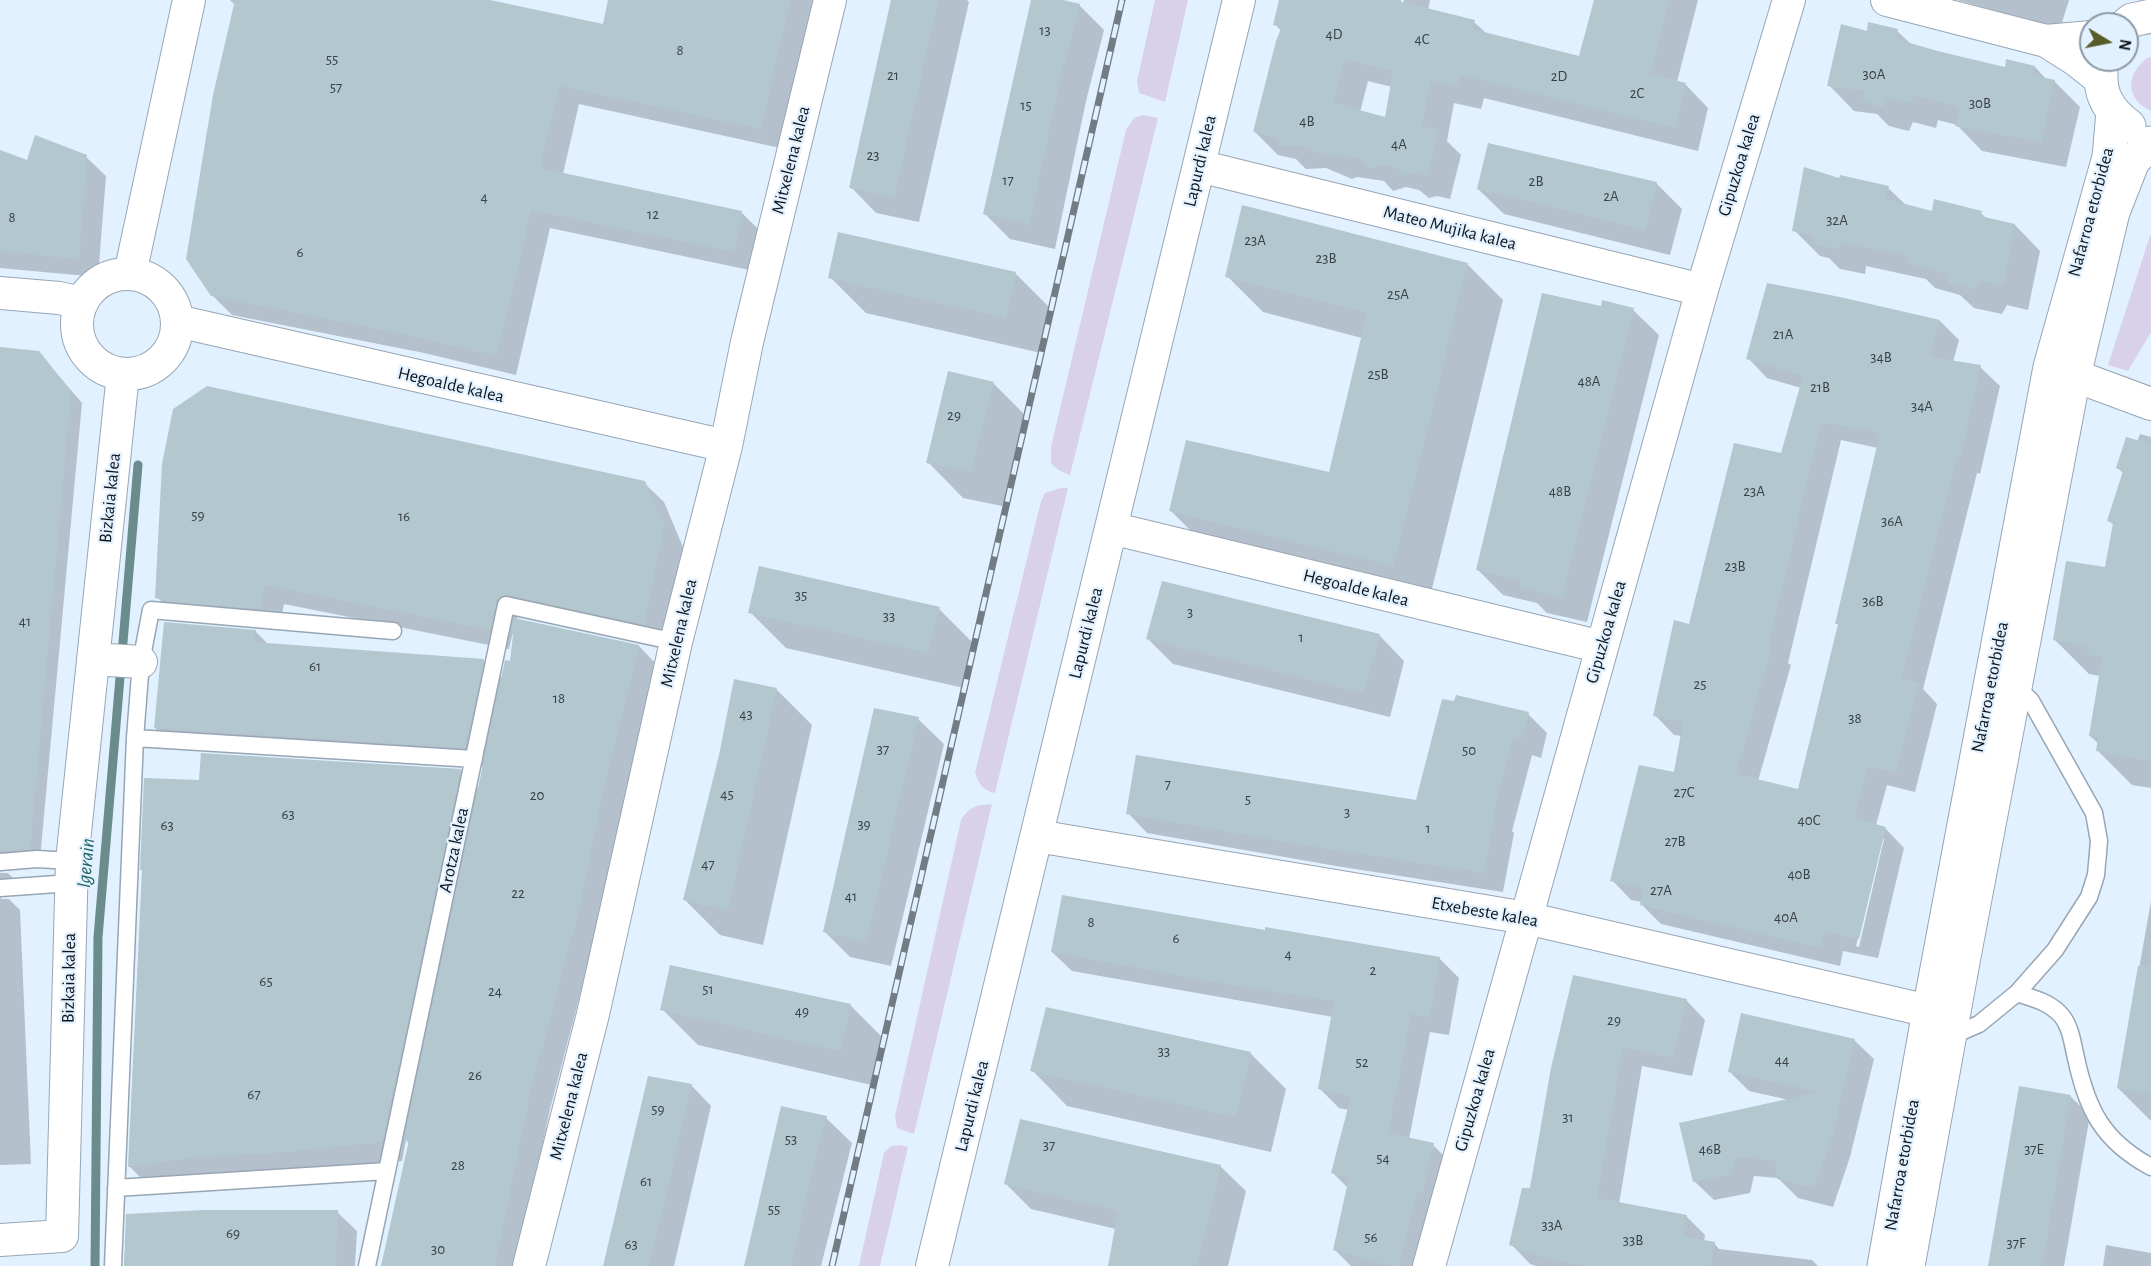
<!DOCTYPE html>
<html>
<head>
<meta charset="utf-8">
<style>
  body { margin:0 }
  #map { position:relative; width:2151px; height:1266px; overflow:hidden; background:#e1f1ff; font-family:"Alegreya Sans",sans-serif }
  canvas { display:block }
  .north { position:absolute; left:2079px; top:12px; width:60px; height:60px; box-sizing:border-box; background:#e1f1ff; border:2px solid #8d99a3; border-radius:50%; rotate:100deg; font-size:16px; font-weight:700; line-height:24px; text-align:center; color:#0f1419 }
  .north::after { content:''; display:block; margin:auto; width:21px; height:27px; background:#585c29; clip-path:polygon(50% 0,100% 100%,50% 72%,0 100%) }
</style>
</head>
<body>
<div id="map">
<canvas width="2151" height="1266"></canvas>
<div class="north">N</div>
</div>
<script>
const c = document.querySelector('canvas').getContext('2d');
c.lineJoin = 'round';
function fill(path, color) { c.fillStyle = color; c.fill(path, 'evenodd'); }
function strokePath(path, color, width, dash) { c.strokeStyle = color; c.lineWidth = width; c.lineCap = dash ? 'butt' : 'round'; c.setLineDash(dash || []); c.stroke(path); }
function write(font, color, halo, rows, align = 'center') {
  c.font = font + ' "Alegreya Sans",sans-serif'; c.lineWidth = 4.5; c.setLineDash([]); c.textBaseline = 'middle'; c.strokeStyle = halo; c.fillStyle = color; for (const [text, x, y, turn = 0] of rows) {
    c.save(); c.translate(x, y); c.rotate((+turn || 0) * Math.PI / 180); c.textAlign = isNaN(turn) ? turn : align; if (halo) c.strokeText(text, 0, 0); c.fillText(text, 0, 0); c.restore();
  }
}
const green = new Path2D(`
  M 1155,0 L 1188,0 L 1165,102 L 1139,93 L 1137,81 Z
  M 2149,57 L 2151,57 L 2151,111 C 2125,99 2125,73 2149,57 Z
  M 1142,115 L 1158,118 L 1070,475 L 1058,470 L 1051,463 L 1051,447 L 1126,130 L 1134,118 Z
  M 2151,233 L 2151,332 L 2128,371 L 2108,365 Z
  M 1061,488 L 1068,488 L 995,793 C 983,791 979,784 975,773 L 1041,501 L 1045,493 Z
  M 992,804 L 914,1134 L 897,1128 L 895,1116 L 961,820 C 970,806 977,805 992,804 Z
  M 900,1145 L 908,1147 L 880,1266 L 859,1266 L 884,1153 L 891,1146 Z`);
const shadow = new Path2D(`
  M 230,0 L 483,0 L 605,26 L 610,0 L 813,0 L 780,148 L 579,104 L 563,174 L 741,212 L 761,232 L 754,271 L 550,228 L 516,375 L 424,353 L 232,315 L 212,295 L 235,5 Z
  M 892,0 L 967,0 L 969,2 L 919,222 L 876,213 L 851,187 Z
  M 1032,0 L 1055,0 L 1079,5 L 1104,30 L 1086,101 L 1055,249 L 1010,239 L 985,214 Z
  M 1280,0 L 1401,0 L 1399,9 L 1402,10 L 1404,0 L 1430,0 L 1428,10 L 1474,22 L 1487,34 L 1580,58 L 1596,0 L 1698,0 L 1677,82 L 1685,84 L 1708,108 L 1698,151 L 1484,98 L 1481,109 L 1454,103 L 1447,141 L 1461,155 L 1450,199 L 1437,196 L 1429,198 L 1419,190 L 1406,187 L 1393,191 L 1384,181 L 1357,177 L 1352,179 L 1326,168 L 1306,169 L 1296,159 L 1278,155 L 1255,132 L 1282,32 L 1275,24 ZM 1368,81 L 1392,87 L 1387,119 L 1360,112 Z
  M 1957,0 L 2069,0 L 2060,29 Z
  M 1897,31 L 1911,44 L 2006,69 L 2035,67 L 2047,80 L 2054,81 L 2080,107 L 2066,167 L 1982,151 L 1957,125 L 1938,120 L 1936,128 L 1913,122 L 1909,131 L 1889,126 L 1877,114 L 1854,111 L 1829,85 L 1868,33 Z
  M 0,151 L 28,162 L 86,157 L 106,176 L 98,277 L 0,268 Z
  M 1840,180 L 1888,188 L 1907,206 L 1933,213 L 1981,213 L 1987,219 L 2015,225 L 2040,251 L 2028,310 L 2007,305 L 2002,314 L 1974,308 L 1960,295 L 1935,288 L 1926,279 L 1866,266 L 1865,274 L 1840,269 L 1829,258 L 1820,256 L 1794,230 Z
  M 1656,183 L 1682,209 L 1670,255 L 1504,214 L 1478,189 Z
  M 1467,264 L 1503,300 L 1429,601 L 1206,546 L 1170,510 L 1331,473 L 1362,338 L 1263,312 L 1227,276 Z
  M 1015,273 L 1051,309 L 1041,353 L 866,313 L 830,277 Z
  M 1602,308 L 1633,310 L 1659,335 L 1587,622 L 1547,613 L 1537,603 L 1503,595 L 1478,570 Z
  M 1940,321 L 1959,340 L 1953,362 L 1980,367 L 2000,386 L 1980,474 L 1977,473 L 1923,689 L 1937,704 L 1915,792 L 1887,785 L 1876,825 L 1885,828 L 1904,848 L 1878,958 L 1843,951 L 1840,966 L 1661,924 L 1641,904 L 1642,902 L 1631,900 L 1612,880 L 1676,774 L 1682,736 L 1674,735 L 1655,715 L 1690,626 L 1782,454 L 1801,388 L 1767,378 L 1748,358 ZM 1841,440 L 1878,448 L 1837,623 L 1839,626 L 1799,791 L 1758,781 L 1791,665 L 1788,663 ZM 1881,839 L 1884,839 L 1859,947 L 1856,946 Z
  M 0,349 L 39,353 L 82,403 L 40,859 L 4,864 L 0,873 L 8,873 L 19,884 L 1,895 L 1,899 L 9,899 L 20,910 L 31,1164 L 0,1165 Z
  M 993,383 L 1029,419 L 1007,507 L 963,498 L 928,462 Z
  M 2140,434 L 2151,437 L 2151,788 L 2132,785 L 2098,751 L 2099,744 L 2090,736 L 2100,676 L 2089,674 L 2055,640 L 2106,569 L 2114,525 L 2109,521 L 2124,474 L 2117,467 L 2137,442 Z
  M 644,483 L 664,502 L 683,547 L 663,643 L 528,613 L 518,617 L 516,620 L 639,646 L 658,666 L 623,806 L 598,926 L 550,1109 L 517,1266 L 383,1266 L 409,1143 L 406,1140 L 402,1161 L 149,1186 L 129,1166 L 201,782 L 460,770 L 479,789 L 484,767 L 175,747 L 155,728 L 255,631 L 268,644 L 483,660 L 503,679 L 511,662 L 515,632 L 513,632 L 509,649 L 284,604 L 279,628 L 177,617 L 157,597 Z
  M 939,609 L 975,645 L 964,688 L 786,648 L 750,612 Z
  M 1379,635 L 1404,661 L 1390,717 L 1173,664 L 1148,639 Z
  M 735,681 L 777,690 L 812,725 L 763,945 L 720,935 L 684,899 L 720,755 Z
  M 1528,714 L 1547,733 L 1541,758 L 1532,755 L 1512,831 L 1514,833 L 1503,892 L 1336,866 L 1147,833 L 1128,813 L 1417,802 Z
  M 918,719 L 944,744 L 891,966 L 850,957 L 824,931 Z
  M 2151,901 L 2151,1121 L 2118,1088 Z
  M 1266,932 L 1440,959 L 1459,978 L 1449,1035 L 1430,1032 L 1409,1139 L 1433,1145 L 1452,1164 L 1423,1266 L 1351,1266 L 1335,1250 L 1348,1188 L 1333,1173 L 1349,1110 L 1339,1108 L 1320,1089 L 1333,1017 L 1072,971 L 1052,952 Z
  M 1686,1000 L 1705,1020 L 1692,1076 L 1642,1066 L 1619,1204 L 1686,1216 L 1705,1235 L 1704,1242 L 1714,1243 L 1719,1249 L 1812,1260 L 1818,1266 L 1536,1266 L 1530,1264 L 1511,1244 L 1532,1189 L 1552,1068 Z
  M 850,1005 L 886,1041 L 876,1086 L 698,1045 L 662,1009 Z
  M 1854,1040 L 1874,1059 L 1850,1157 L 1833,1207 L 1798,1198 L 1778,1178 L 1754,1176 L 1750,1193 L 1714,1200 L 1694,1181 L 1789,1100 L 1749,1091 L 1730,1072 Z
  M 1250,1053 L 1286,1089 L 1271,1152 L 1067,1106 L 1032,1070 Z
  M 691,1085 L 711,1106 L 674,1266 L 604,1266 Z
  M 2070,1096 L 2090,1115 L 2064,1266 L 1989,1266 Z
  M 826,1118 L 852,1143 L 821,1266 L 745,1266 Z
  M 1220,1166 L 1246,1191 L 1228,1266 L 1110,1266 L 1116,1229 L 1031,1209 L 1006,1184 Z
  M 337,1212 L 357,1231 L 355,1266 L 124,1266 L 127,1215 Z
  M 2106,1245 L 2151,1253 L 2151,1266 L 2103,1266 Z`);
const stream = new Path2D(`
  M 95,1266 L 98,937 L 138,465`);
const building = new Path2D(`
  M 235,0 L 490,0 L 603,24 L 608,0 L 790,0 L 761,129 L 560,86 L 540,168 L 742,211 L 735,252 L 531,210 L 497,356 L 403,334 L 211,296 L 186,259 L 213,95 Z
  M 891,0 L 938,0 L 894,197 L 849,188 Z
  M 1031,0 L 1063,0 L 1080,4 L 1061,75 L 1029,225 L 983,214 Z
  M 1279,0 L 1394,0 L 1475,20 L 1472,29 L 1579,56 L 1594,0 L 1669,0 L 1650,74 L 1686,83 L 1675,128 L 1461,75 L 1458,87 L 1430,80 L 1422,126 L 1438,130 L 1427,176 L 1412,173 L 1404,175 L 1394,167 L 1382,165 L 1369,168 L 1358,158 L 1333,154 L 1328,157 L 1301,145 L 1281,146 L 1276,137 L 1253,132 L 1276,41 L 1282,26 L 1273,25 ZM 1344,59 L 1393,71 L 1385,117 L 1333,103 Z
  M 1868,22 L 1898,29 L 1896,39 L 1937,51 L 2005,67 L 2006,59 L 2035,66 L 2033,75 L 2055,80 L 2041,142 L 1955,126 L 1959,107 L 1913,95 L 1911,103 L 1887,98 L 1883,107 L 1862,101 L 1865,91 L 1827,86 L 1841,24 L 1867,31 Z
  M 35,135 L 87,155 L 79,259 L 0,251 L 0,150 L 27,160 Z
  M 1488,143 L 1657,182 L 1645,230 L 1477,189 Z
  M 1804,167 L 1839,178 L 1840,175 L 1889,186 L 1886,199 L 1932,211 L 1934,199 L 1982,211 L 1980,216 L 2015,224 L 2003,286 L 1981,280 L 1976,289 L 1947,283 L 1949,274 L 1908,263 L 1909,257 L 1841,241 L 1839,249 L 1813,244 L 1814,236 L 1792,231 Z
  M 1242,205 L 1468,263 L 1393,566 L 1169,511 L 1186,440 L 1329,472 L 1367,313 L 1225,277 Z
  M 838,232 L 1016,272 L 1006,318 L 828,278 Z
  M 1767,283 L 1840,297 L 1940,320 L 1930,357 L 1981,365 L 1961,455 L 1958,455 L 1901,679 L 1919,683 L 1896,773 L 1868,766 L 1854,818 L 1886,827 L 1859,939 L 1824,932 L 1821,948 L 1640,905 L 1643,888 L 1610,881 L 1639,765 L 1674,772 L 1683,722 L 1653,716 L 1674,620 L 1689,624 L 1734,443 L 1781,453 L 1803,376 L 1746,359 ZM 1821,422 L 1880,433 L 1835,624 L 1838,624 L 1798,789 L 1736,774 L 1772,644 L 1769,644 Z
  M 1542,293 L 1601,306 L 1602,300 L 1634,308 L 1562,598 L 1520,588 L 1520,580 L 1476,570 Z
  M 0,347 L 39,351 L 71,391 L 30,849 L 0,851 Z
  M 948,371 L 994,382 L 971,472 L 926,463 Z
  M 207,386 L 645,481 L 664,526 L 644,624 L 508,595 L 499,598 L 496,602 L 490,630 L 265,585 L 260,609 L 166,601 L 155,598 L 162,464 L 173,409 Z
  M 2126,437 L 2151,444 L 2151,761 L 2096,751 L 2098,738 L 2089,736 L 2102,657 L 2087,654 L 2089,646 L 2053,640 L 2066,561 L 2105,567 L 2113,523 L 2107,521 L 2123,471 L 2116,468 Z
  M 759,566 L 940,607 L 928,653 L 748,613 Z
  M 1162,581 L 1380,634 L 1364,693 L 1146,639 Z
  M 514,618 L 639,645 L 604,786 L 580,906 L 531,1089 L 495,1266 L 381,1266 L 409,1140 L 404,1140 L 505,660 L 510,661 L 513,635 L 511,634 Z
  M 164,622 L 256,630 L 253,642 L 484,659 L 465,748 L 154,728 Z
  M 734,679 L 777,688 L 728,910 L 683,900 L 719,755 Z
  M 1456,695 L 1529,712 L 1521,739 L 1513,736 L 1493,812 L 1495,812 L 1484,873 L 1316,847 L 1126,814 L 1136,755 L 1416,800 L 1442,699 L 1454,701 Z
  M 874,708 L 919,717 L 866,942 L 823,932 Z
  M 201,753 L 461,769 L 382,1142 L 262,1154 L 202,1156 L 128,1167 L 142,870 L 140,870 L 144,778 L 199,780 Z
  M 1062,895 L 1265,930 L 1265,927 L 1440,957 L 1430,1017 L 1411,1014 L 1388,1133 L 1434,1143 L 1422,1193 L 1417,1192 L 1399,1266 L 1391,1266 L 1333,1250 L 1349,1177 L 1331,1173 L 1351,1096 L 1318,1089 L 1334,1001 L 1226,984 L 1051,952 Z
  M 670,965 L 851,1004 L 840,1051 L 660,1010 Z
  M 2138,966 L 2151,967 L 2151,1094 L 2117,1088 Z
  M 1573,975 L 1687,999 L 1673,1058 L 1623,1047 L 1597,1198 L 1687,1215 L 1683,1236 L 1715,1242 L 1710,1266 L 1586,1266 L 1549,1260 L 1509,1245 L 1522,1188 L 1530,1188 L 1551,1068 Z
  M 1046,1007 L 1251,1052 L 1235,1117 L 1030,1071 Z
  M 1741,1013 L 1855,1039 L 1832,1137 L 1814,1188 L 1777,1179 L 1775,1160 L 1735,1157 L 1731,1174 L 1693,1182 L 1679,1123 L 1819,1092 L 1728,1072 Z
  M 648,1076 L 692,1084 L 649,1266 L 603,1266 Z
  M 2019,1086 L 2071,1095 L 2042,1266 L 1988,1266 Z
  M 781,1106 L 827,1116 L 809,1182 L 791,1266 L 744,1266 Z
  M 1020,1119 L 1221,1165 L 1197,1266 L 1108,1266 L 1118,1211 L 1004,1184 Z
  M 204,1210 L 338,1210 L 336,1266 L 124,1266 L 126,1214 Z`);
const lane = new Path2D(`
  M 135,738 L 474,759
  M 0,862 L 37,859 L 72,861
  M 0,888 L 71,883
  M 2017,993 C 2032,998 2046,1001 2058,1012 C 2071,1024 2072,1042 2076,1058 C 2087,1110 2103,1141 2151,1167
  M 1947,1038 L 1979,1024 L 2017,993 L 2055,950 L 2089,897 L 2096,875 L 2099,841 L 2094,813 L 2031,701 L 2015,685
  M 116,1188 L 387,1171
  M 113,1266 L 135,738 L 141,662 L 151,610 L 393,631
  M 367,1266 L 506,605 L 676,642`);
const street = new Path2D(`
  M 1887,0 L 2046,41 L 2076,60 L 2100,79
  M 2046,41 L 2091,37
  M 1199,166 L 1702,290
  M 130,274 L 189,0
  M77 324a50 50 0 1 1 100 0a50 50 0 1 1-100 0Z
  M 0,293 L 59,298 L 82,303
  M 177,321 L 726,446
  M 2051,367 L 2151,404
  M 1111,528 L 1602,647
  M 93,659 L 141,662
  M 1037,836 L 1526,918 L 1929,1011
  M 0,1240 L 62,1236 L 72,861 L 123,374
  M 529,1266 L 593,1014 L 676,642 L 726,446 L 747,342 L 830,0
  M 932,1266 L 1239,0
  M 1429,1266 L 1702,290 L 1789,0`);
const highway = new Path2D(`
  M 2127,24 L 2132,20 L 2151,16
  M 2102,60 C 2098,90 2104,107 2129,126
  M 1884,1266 L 1929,1011 L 2050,367 L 2109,157 L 2113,112
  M 1908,1266 L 1963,962 L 2074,376 L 2113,212 L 2133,161 L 2151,143`);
const rail = new Path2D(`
  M 832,1266 L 1122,0`);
const numberNames = [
  ["13",1045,30],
  ["4D",1334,34],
  ["4C",1422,39],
  ["8",680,50],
  ["55",332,59],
  ["30A",1874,74],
  ["21",893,75],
  ["2D",1559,76],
  ["57",336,87],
  ["2C",1637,93],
  ["30B",1980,103],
  ["15",1026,105],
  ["4B",1307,121],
  ["4A",1399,144],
  ["23",873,155],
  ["17",1008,180],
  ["2B",1536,181],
  ["2A",1611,196],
  ["4",484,197],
  ["12",653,214],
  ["8",12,217],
  ["32A",1837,220],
  ["23A",1255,240],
  ["6",300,252],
  ["23B",1326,258],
  ["25A",1398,294],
  ["21A",1783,334],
  ["34B",1881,357],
  ["25B",1378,374],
  ["48A",1589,381],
  ["21B",1820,387],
  ["34A",1922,406],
  ["29",954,415],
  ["48B",1560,491],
  ["23A",1754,491],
  ["59",198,515],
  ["16",404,516],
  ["36A",1892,521],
  ["23B",1735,566],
  ["35",801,595],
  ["36B",1873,601],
  ["3",1190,612],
  ["33",889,616],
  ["41",25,621],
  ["1",1301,637],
  ["61",315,666],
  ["25",1700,684],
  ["18",559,698],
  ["43",746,714],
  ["38",1855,718],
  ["37",883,749],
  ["50",1469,750],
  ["7",1168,784],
  ["27C",1684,792],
  ["45",727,794],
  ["20",537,795],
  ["5",1248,799],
  ["3",1347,812],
  ["63",288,814],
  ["40C",1809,820],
  ["39",864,824],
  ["63",167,825],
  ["1",1428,828],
  ["27B",1675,841],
  ["47",708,864],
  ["40B",1799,874],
  ["27A",1661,890],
  ["22",518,893],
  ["41",851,896],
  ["40A",1786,917],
  ["8",1091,922],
  ["6",1176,938],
  ["4",1288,954],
  ["2",1373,970],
  ["65",266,981],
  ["51",708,989],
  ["24",495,991],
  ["49",802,1011],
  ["29",1614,1020],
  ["33",1164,1051],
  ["44",1782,1060],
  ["52",1362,1062],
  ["26",475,1075],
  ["67",254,1094],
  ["59",658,1109],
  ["31",1568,1117],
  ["53",791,1139],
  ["37",1049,1145],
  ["46B",1710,1149],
  ["37E",2034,1149],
  ["54",1383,1158],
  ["28",458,1165],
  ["61",646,1181],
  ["55",774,1209],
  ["33A",1552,1225],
  ["69",233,1233],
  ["56",1371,1237],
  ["33B",1633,1240],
  ["37F",2016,1243],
  ["63",631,1244],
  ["30",438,1249]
];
const streetNames = [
  ["Mitxelena kalea",791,160,-76],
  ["Lapurdi kalea",1200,161,-77],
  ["Gipuzkoa kalea",1739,165,-73],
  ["Nafarroa etorbidea",2091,212,-75],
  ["Mateo Mujika kalea",1450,228,14],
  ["Hegoalde kalea",451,385,13],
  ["Bizkaia kalea",110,498,-84],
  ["Hegoalde kalea",1356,588,14],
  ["Gipuzkoa kalea",1606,632,-74],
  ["Mitxelena kalea",679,633,-77],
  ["Lapurdi kalea",1086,633,-76],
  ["Nafarroa etorbidea",1990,687,-79],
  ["Arotza kalea",454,850,-78],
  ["Etxebeste kalea",1485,912,10],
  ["Bizkaia kalea",69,978,-89],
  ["Gipuzkoa kalea",1475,1100,-74],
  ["Mitxelena kalea",569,1106,-76],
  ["Lapurdi kalea",972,1106,-76],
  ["Nafarroa etorbidea",1902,1165,-80]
];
const waterNames = [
  ["Igerain",86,863,-85]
];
fill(green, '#d9d1ec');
fill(shadow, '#0003');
strokePath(stream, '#6a8c8c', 9);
fill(building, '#b2c7ce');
strokePath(lane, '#98a6b4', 19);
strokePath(street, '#98a6b4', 34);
strokePath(highway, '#98a6b4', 35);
strokePath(lane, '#fff', 16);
strokePath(street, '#fff', 32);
strokePath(highway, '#fff', 33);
strokePath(rail, '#727c85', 7);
strokePath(rail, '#e1f1ff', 4.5, [14]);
write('15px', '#384146', null, numberNames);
write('18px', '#0f1419', '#e1f1ff', streetNames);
write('italic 20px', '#1f5f5d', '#e1f1ff', waterNames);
</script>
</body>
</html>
